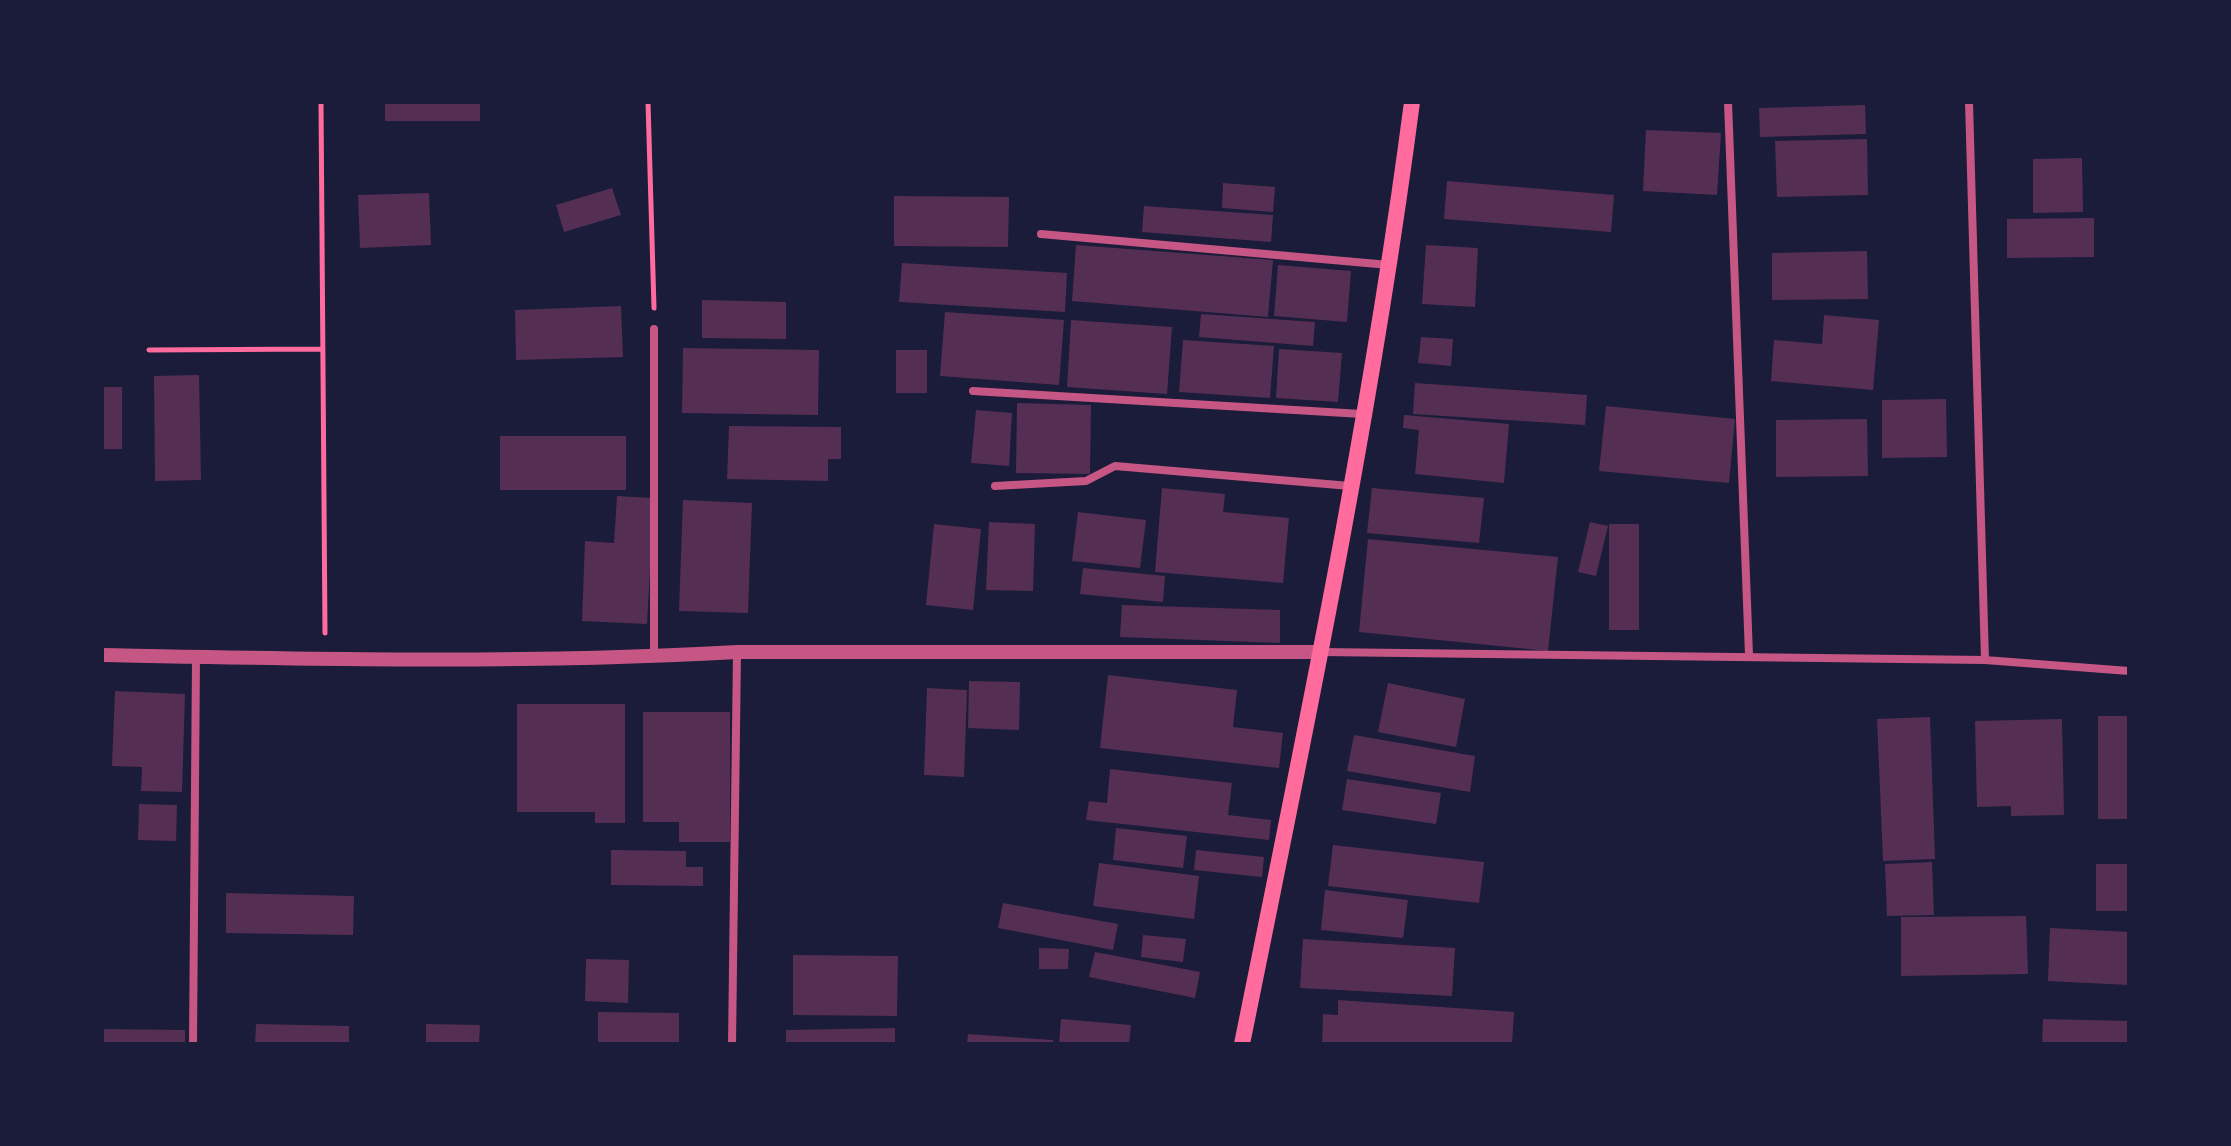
<!DOCTYPE html>
<html>
<head>
<meta charset="utf-8">
<style>
  body { margin:0 }
  #map { position:relative; width:2231px; height:1146px; overflow:hidden; background:#1b1b3a; font-family:"Roboto Condensed",sans-serif }
  canvas { display:block }
  .frame { position:absolute; inset:0; border:104px solid #1b1b3a; pointer-events:none }
</style>
</head>
<body>
<div id="map">
<canvas width="2231" height="1146"></canvas>
<div class="frame"></div>
</div>
<script>
const c = document.querySelector('canvas').getContext('2d');
c.lineJoin = 'round';
function fill(path, color) { c.fillStyle = color; c.fill(path, 'evenodd'); }
function strokePath(path, color, width, dash) { c.strokeStyle = color; c.lineWidth = width; c.lineCap = dash ? 'butt' : 'round'; c.setLineDash(dash || []); c.stroke(path); }
const building = new Path2D(`
  M 385,102 L 480,102 L 480,121 L 385,121 Z
  M 1865,105 L 1866,134 L 1760,137 L 1759,108 Z
  M 1646,130 L 1721,133 L 1717,195 L 1643,191 Z
  M 1867,139 L 1868,195 L 1777,197 L 1775,141 Z
  M 2082,158 L 2083,212 L 2033,213 L 2033,159 Z
  M 1447,181 L 1614,195 L 1611,232 L 1444,219 Z
  M 1223,183 L 1275,187 L 1273,212 L 1222,208 Z
  M 612,188 L 621,215 L 564,232 L 556,205 Z
  M 429,193 L 431,245 L 360,248 L 358,195 Z
  M 894,196 L 1009,197 L 1008,247 L 894,246 Z
  M 1144,206 L 1273,215 L 1271,242 L 1142,232 Z
  M 2094,218 L 2094,257 L 2007,258 L 2007,219 Z
  M 1076,245 L 1273,260 L 1268,317 L 1072,301 Z
  M 1426,245 L 1478,248 L 1475,307 L 1422,304 Z
  M 1867,251 L 1868,299 L 1772,300 L 1772,253 Z
  M 902,263 L 1067,273 L 1065,312 L 899,302 Z
  M 1278,265 L 1351,271 L 1347,322 L 1274,316 Z
  M 702,300 L 786,302 L 786,339 L 702,338 Z
  M 621,306 L 623,357 L 516,360 L 515,310 Z
  M 945,312 L 1064,320 L 1059,385 L 940,376 Z
  M 1201,314 L 1315,322 L 1313,346 L 1199,337 Z
  M 1824,315 L 1879,320 L 1873,390 L 1771,381 L 1774,340 L 1822,344 Z
  M 1071,320 L 1172,327 L 1167,394 L 1067,387 Z
  M 1421,337 L 1453,339 L 1451,366 L 1418,363 Z
  M 1183,340 L 1274,346 L 1270,398 L 1179,392 Z
  M 683,348 L 819,350 L 818,415 L 682,413 Z
  M 1279,349 L 1342,353 L 1338,402 L 1276,398 Z
  M 896,350 L 927,350 L 927,393 L 896,393 Z
  M 199,375 L 201,480 L 155,481 L 154,376 Z
  M 1415,383 L 1587,395 L 1585,425 L 1413,414 Z
  M 102,387 L 122,387 L 122,449 L 102,449 Z
  M 1946,399 L 1947,457 L 1882,458 L 1882,400 Z
  M 1017,403 L 1091,405 L 1090,474 L 1016,473 Z
  M 1606,406 L 1735,419 L 1729,483 L 1599,471 Z
  M 976,410 L 1012,413 L 1009,466 L 971,463 Z
  M 1404,415 L 1509,424 L 1504,483 L 1415,474 L 1419,430 L 1403,428 Z
  M 1867,419 L 1868,476 L 1776,477 L 1776,420 Z
  M 729,426 L 841,427 L 841,459 L 828,459 L 828,481 L 727,479 Z
  M 500,436 L 626,436 L 626,490 L 500,490 Z
  M 1162,488 L 1225,494 L 1223,512 L 1289,518 L 1283,583 L 1155,572 Z
  M 1372,488 L 1484,498 L 1479,543 L 1367,533 Z
  M 617,496 L 654,498 L 647,624 L 582,621 L 585,541 L 614,543 Z
  M 683,500 L 752,503 L 748,613 L 679,611 Z
  M 1078,512 L 1146,520 L 1140,568 L 1072,561 Z
  M 989,522 L 1035,524 L 1033,591 L 986,590 Z
  M 1590,522 L 1608,526 L 1596,576 L 1578,572 Z
  M 934,524 L 981,529 L 973,610 L 926,605 Z
  M 1609,524 L 1639,524 L 1639,630 L 1609,630 Z
  M 1368,539 L 1558,557 L 1548,651 L 1359,632 Z
  M 1083,568 L 1165,576 L 1163,602 L 1080,594 Z
  M 1122,605 L 1280,610 L 1280,643 L 1120,637 Z
  M 1108,675 L 1237,690 L 1233,727 L 1283,733 L 1279,768 L 1100,748 Z
  M 969,681 L 1020,682 L 1019,730 L 968,728 Z
  M 1388,683 L 1465,699 L 1456,747 L 1378,732 Z
  M 927,688 L 967,690 L 964,777 L 924,775 Z
  M 115,691 L 185,694 L 182,792 L 141,791 L 142,767 L 112,766 Z
  M 517,704 L 625,704 L 625,823 L 595,823 L 595,812 L 517,812 Z
  M 643,712 L 730,712 L 730,842 L 679,842 L 679,822 L 643,822 Z
  M 2098,716 L 2129,716 L 2129,819 L 2098,819 Z
  M 1930,717 L 1935,859 L 1883,861 L 1877,719 Z
  M 2062,719 L 2064,815 L 2011,816 L 2011,806 L 1977,807 L 1975,721 Z
  M 1354,735 L 1475,756 L 1470,792 L 1347,771 Z
  M 1110,769 L 1232,783 L 1228,815 L 1271,820 L 1269,840 L 1086,820 L 1089,801 L 1107,803 Z
  M 1347,779 L 1441,793 L 1436,824 L 1342,810 Z
  M 139,804 L 177,805 L 176,841 L 138,840 Z
  M 1116,828 L 1187,836 L 1183,868 L 1113,860 Z
  M 1333,845 L 1484,862 L 1479,903 L 1328,886 Z
  M 611,850 L 686,851 L 686,867 L 703,867 L 703,886 L 611,885 Z
  M 1196,850 L 1264,857 L 1262,877 L 1194,870 Z
  M 1932,862 L 1934,915 L 1887,916 L 1885,864 Z
  M 1099,863 L 1199,876 L 1194,919 L 1093,906 Z
  M 2096,864 L 2129,864 L 2129,911 L 2096,911 Z
  M 1325,890 L 1408,900 L 1403,938 L 1321,930 Z
  M 226,893 L 354,896 L 353,935 L 226,933 Z
  M 1003,903 L 1118,924 L 1113,950 L 998,928 Z
  M 2026,916 L 2028,974 L 1901,976 L 1901,917 Z
  M 2050,928 L 2129,932 L 2129,985 L 2048,981 Z
  M 1143,935 L 1186,939 L 1183,962 L 1141,957 Z
  M 1303,939 L 1455,948 L 1452,996 L 1300,988 Z
  M 1039,948 L 1069,949 L 1068,969 L 1039,969 Z
  M 1095,952 L 1200,972 L 1195,998 L 1089,977 Z
  M 793,955 L 898,956 L 897,1016 L 793,1015 Z
  M 586,959 L 629,960 L 628,1003 L 585,1001 Z
  M 1338,1000 L 1514,1012 L 1512,1044 L 1322,1044 L 1323,1014 L 1338,1015 Z
  M 598,1012 L 679,1013 L 679,1044 L 598,1044 Z
  M 1061,1019 L 1131,1025 L 1129,1044 L 1059,1044 Z
  M 2043,1019 L 2129,1021 L 2129,1044 L 2042,1044 Z
  M 256,1024 L 349,1026 L 349,1044 L 255,1044 Z
  M 426,1024 L 480,1025 L 479,1044 L 426,1044 Z
  M 895,1028 L 895,1044 L 786,1044 L 786,1030 Z
  M 102,1029 L 185,1030 L 185,1044 L 102,1044 Z
  M 968,1034 L 1053,1040 L 1053,1044 L 967,1044 Z`);
const path = new Path2D(`
  M 321,102 L 325,633
  M 648,102 L 654,308
  M 149,350 L 323,349`);
const minor = new Path2D(`
  M 1728,102 L 1749,655
  M 1969,102 L 1985,660
  M 1041,234 L 1389,265
  M 973,391 L 1362,414
  M 995,486 L 1086,481 L 1115,466 L 1350,486
  M 1321,652 L 1985,660 L 2129,671
  M 654,657 L 654,329
  M 193,1044 L 196,657
  M 732,1044 L 737,652`);
const tertiary = new Path2D(`
  M 102,655 C 313,659 526,664 737,652 L 1321,652`);
const secondary = new Path2D(`
  M 1242,1044 C 1305,732 1371,418 1412,102`);
fill(building, '#542f53');
strokePath(path, '#ff6b9d', 5);
strokePath(minor, '#c65784', 8);
strokePath(tertiary, '#c65784', 14);
strokePath(secondary, '#ff6b9d', 16);
</script>
</body>
</html>
